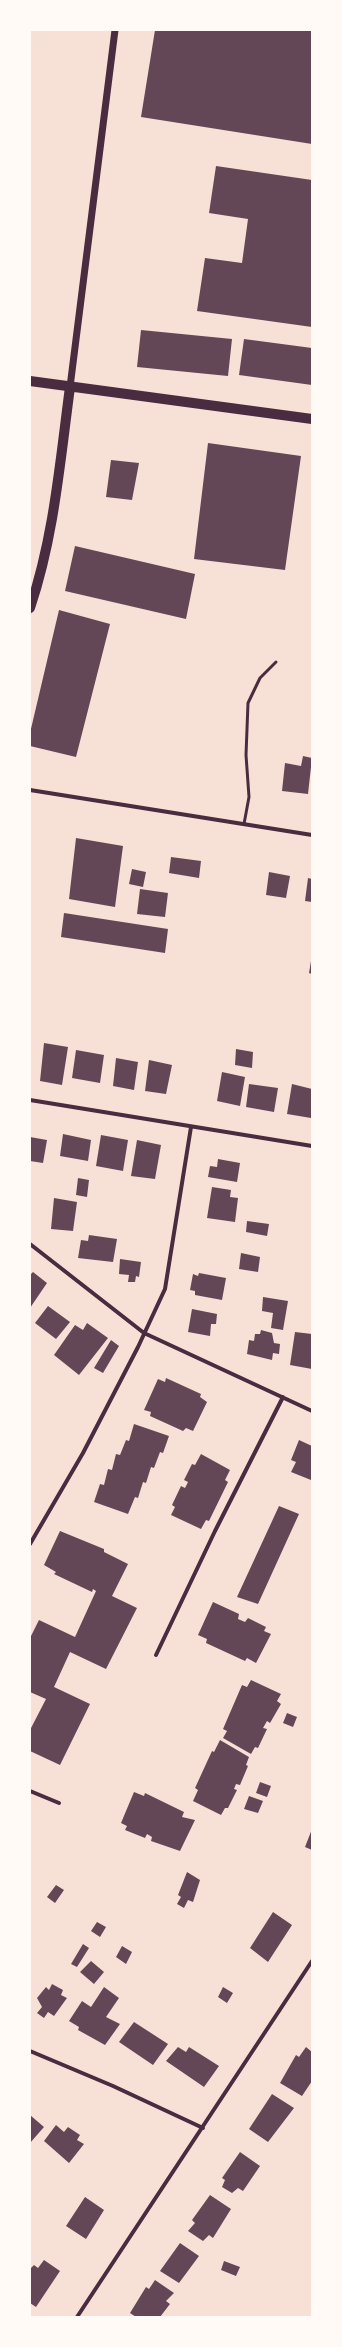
<!DOCTYPE html>
<html>
<head>
<meta charset="utf-8">
<style>
  body { margin:0 }
  #map { position:relative; width:342px; height:2347px; overflow:hidden; background:#f7e1d7; font-family:"Golos Text",sans-serif }
  canvas { display:block }
  .frame { position:absolute; inset:0; border:31px solid #fffaf5; pointer-events:none }
</style>
</head>
<body>
<div id="map">
<canvas width="342" height="2347"></canvas>
<div class="frame"></div>
</div>
<script>
const c = document.querySelector('canvas').getContext('2d');
c.lineJoin = 'round';
function fill(path, color) { c.fillStyle = color; c.fill(path, 'evenodd'); }
function strokePath(path, color, width, dash) { c.strokeStyle = color; c.lineWidth = width; c.lineCap = dash ? 'butt' : 'round'; c.setLineDash(dash || []); c.stroke(path); }
const building = new Path2D(`
  M 155,30 L 312,30 L 312,144 L 141,117 Z
  M 216,166 L 312,180 L 312,327 L 197,311 L 205,258 L 242,263 L 248,219 L 209,213 Z
  M 141,330 L 232,339 L 228,376 L 137,367 Z
  M 244,339 L 312,348 L 312,385 L 239,375 Z
  M 208,443 L 301,456 L 285,570 L 194,559 Z
  M 111,460 L 139,463 L 132,500 L 106,497 Z
  M 75,546 L 195,574 L 186,619 L 65,591 Z
  M 59,610 L 110,624 L 76,757 L 30,746 L 30,733 Z
  M 303,756 L 312,758 L 308,794 L 282,791 L 285,763 L 301,766 Z
  M 76,838 L 123,846 L 115,907 L 69,899 Z
  M 171,857 L 201,861 L 199,878 L 169,873 Z
  M 132,869 L 146,872 L 143,887 L 129,884 Z
  M 269,872 L 290,876 L 286,898 L 266,895 Z
  M 308,878 L 312,879 L 312,902 L 305,901 Z
  M 140,889 L 168,893 L 165,917 L 137,914 Z
  M 64,913 L 168,929 L 165,953 L 61,937 Z
  M 311,961 L 312,962 L 312,974 L 309,973 Z
  M 44,1043 L 68,1047 L 62,1085 L 40,1081 Z
  M 236,1049 L 253,1052 L 252,1068 L 235,1065 Z
  M 76,1050 L 104,1055 L 100,1083 L 72,1078 Z
  M 116,1058 L 138,1062 L 134,1090 L 113,1086 Z
  M 149,1060 L 172,1065 L 166,1094 L 145,1091 Z
  M 222,1072 L 245,1077 L 240,1106 L 217,1101 Z
  M 249,1084 L 278,1088 L 274,1112 L 246,1107 Z
  M 292,1084 L 312,1089 L 311,1118 L 287,1114 Z
  M 63,1134 L 91,1140 L 88,1161 L 60,1156 Z
  M 101,1135 L 128,1140 L 123,1171 L 96,1166 Z
  M 30,1137 L 47,1140 L 43,1163 L 30,1161 Z
  M 137,1140 L 161,1145 L 155,1179 L 131,1176 Z
  M 218,1159 L 240,1163 L 237,1182 L 208,1177 L 210,1166 L 217,1167 Z
  M 78,1178 L 89,1180 L 87,1197 L 76,1195 Z
  M 212,1187 L 231,1190 L 230,1197 L 238,1198 L 235,1222 L 207,1218 Z
  M 54,1198 L 77,1202 L 73,1231 L 51,1229 Z
  M 247,1221 L 269,1224 L 267,1236 L 246,1232 Z
  M 89,1235 L 117,1239 L 113,1262 L 78,1258 L 81,1240 L 88,1241 Z
  M 241,1253 L 260,1257 L 258,1272 L 239,1269 Z
  M 120,1259 L 141,1262 L 139,1277 L 136,1276 L 135,1282 L 128,1282 L 129,1275 L 119,1274 Z
  M 33,1272 L 47,1283 L 30,1308 L 30,1275 Z
  M 199,1273 L 226,1278 L 222,1300 L 195,1295 L 195,1291 L 190,1290 L 193,1274 L 198,1276 Z
  M 263,1297 L 288,1301 L 283,1330 L 271,1328 L 273,1313 L 262,1311 Z
  M 48,1306 L 70,1322 L 56,1339 L 35,1323 Z
  M 192,1309 L 217,1314 L 216,1324 L 211,1324 L 210,1336 L 188,1332 Z
  M 87,1323 L 108,1338 L 79,1375 L 54,1355 L 75,1325 L 83,1330 Z
  M 261,1330 L 272,1333 L 274,1343 L 280,1344 L 279,1354 L 273,1353 L 272,1360 L 247,1354 L 249,1340 L 254,1341 L 255,1334 L 260,1334 Z
  M 295,1332 L 312,1334 L 312,1369 L 290,1365 Z
  M 111,1340 L 119,1346 L 103,1373 L 94,1368 Z
  M 166,1378 L 201,1394 L 200,1397 L 207,1402 L 193,1431 L 186,1428 L 183,1431 L 150,1416 L 151,1412 L 144,1410 L 158,1379 L 165,1382 Z
  M 134,1424 L 169,1436 L 163,1453 L 160,1452 L 154,1468 L 151,1467 L 146,1483 L 143,1482 L 138,1498 L 135,1497 L 128,1514 L 94,1502 L 100,1484 L 104,1485 L 108,1469 L 112,1470 L 116,1454 L 120,1455 L 126,1440 L 129,1441 Z
  M 299,1440 L 312,1446 L 311,1480 L 291,1472 L 296,1462 L 291,1460 Z
  M 201,1454 L 230,1470 L 225,1480 L 228,1482 L 209,1521 L 206,1520 L 201,1529 L 171,1515 L 175,1507 L 172,1505 L 181,1486 L 185,1488 L 188,1482 L 184,1480 L 192,1464 L 195,1465 Z
  M 279,1506 L 299,1514 L 258,1604 L 237,1597 Z
  M 60,1531 L 104,1549 L 104,1552 L 128,1564 L 112,1596 L 137,1608 L 106,1669 L 70,1652 L 54,1687 L 90,1704 L 60,1765 L 30,1751 L 30,1730 L 46,1699 L 30,1692 L 30,1638 L 39,1620 L 75,1637 L 96,1591 L 93,1589 L 92,1592 L 54,1574 L 56,1572 L 44,1565 Z
  M 213,1602 L 239,1614 L 238,1619 L 245,1622 L 248,1618 L 266,1627 L 264,1631 L 271,1634 L 256,1663 L 247,1658 L 245,1661 L 206,1643 L 207,1639 L 198,1635 Z
  M 251,1680 L 281,1694 L 277,1701 L 281,1704 L 270,1723 L 267,1721 L 263,1728 L 267,1729 L 258,1748 L 255,1747 L 251,1754 L 223,1738 L 227,1731 L 223,1729 L 242,1685 L 247,1687 Z
  M 287,1713 L 297,1717 L 293,1727 L 283,1723 Z
  M 220,1740 L 249,1757 L 246,1765 L 248,1766 L 240,1785 L 236,1784 L 234,1789 L 237,1790 L 228,1808 L 225,1808 L 221,1815 L 193,1801 L 198,1790 L 195,1788 L 212,1751 L 214,1752 Z
  M 260,1782 L 271,1786 L 267,1797 L 256,1793 Z
  M 134,1792 L 144,1796 L 145,1793 L 184,1812 L 182,1817 L 195,1820 L 180,1851 L 151,1841 L 152,1837 L 147,1834 L 145,1838 L 125,1830 L 127,1826 L 121,1823 Z
  M 249,1796 L 263,1801 L 258,1813 L 244,1809 Z
  M 312,1829 L 312,1850 L 305,1847 Z
  M 187,1872 L 200,1880 L 193,1902 L 188,1900 L 184,1908 L 177,1904 L 181,1897 L 178,1895 Z
  M 56,1885 L 64,1890 L 55,1903 L 47,1897 Z
  M 273,1912 L 292,1925 L 268,1962 L 250,1948 Z
  M 97,1922 L 106,1927 L 100,1937 L 91,1931 Z
  M 83,1944 L 89,1948 L 77,1967 L 71,1964 Z
  M 122,1946 L 132,1952 L 126,1964 L 116,1957 Z
  M 91,1961 L 104,1972 L 94,1984 L 80,1972 Z
  M 52,1984 L 63,1990 L 61,1995 L 67,1998 L 54,2016 L 48,2012 L 44,2018 L 37,2013 L 42,2007 L 37,1998 L 46,1987 L 49,1990 Z
  M 104,1987 L 119,1998 L 106,2017 L 120,2024 L 105,2045 L 78,2030 L 79,2027 L 69,2021 L 82,2001 L 91,2007 Z
  M 223,1987 L 233,1993 L 227,2003 L 218,1997 Z
  M 134,2022 L 168,2044 L 153,2065 L 119,2042 Z
  M 178,2047 L 186,2052 L 189,2047 L 219,2066 L 204,2087 L 166,2061 Z
  M 306,2047 L 312,2052 L 312,2081 L 302,2096 L 280,2083 L 296,2055 L 299,2057 Z
  M 272,2094 L 294,2108 L 268,2142 L 249,2129 Z
  M 30,2115 L 44,2127 L 30,2143 Z
  M 56,2125 L 64,2132 L 68,2127 L 80,2135 L 77,2140 L 84,2144 L 69,2163 L 44,2141 Z
  M 240,2152 L 260,2166 L 243,2191 L 238,2188 L 232,2193 L 222,2187 L 225,2180 L 222,2178 Z
  M 210,2195 L 231,2209 L 213,2238 L 209,2235 L 203,2241 L 188,2231 L 195,2223 L 192,2220 Z
  M 85,2197 L 104,2210 L 86,2239 L 66,2226 Z
  M 180,2243 L 199,2256 L 179,2283 L 160,2271 Z
  M 44,2260 L 60,2271 L 36,2307 L 30,2303 L 30,2269 L 34,2265 L 38,2268 Z
  M 224,2261 L 240,2267 L 236,2276 L 221,2270 Z
  M 155,2280 L 174,2293 L 166,2301 L 170,2304 L 160,2317 L 136,2317 L 130,2313 L 146,2287 L 149,2289 Z`);
const service = new Path2D(`
  M 244,824 L 249,797 L 246,755 L 248,703 L 260,678 L 276,662`);
const minor = new Path2D(`
  M 30,790 L 312,835
  M 30,1100 L 312,1146
  M 30,1244 L 144,1333 L 312,1411
  M 30,1544 L 83,1453 L 138,1347 L 165,1289 L 191,1127
  M 156,1655 L 215,1531 L 283,1397
  M 30,1791 L 59,1803
  M 30,2051 L 113,2086 L 203,2128
  M 77,2317 L 312,1961`);
const tertiary = new Path2D(`
  M 70,387 L 115,30`);
const primary = new Path2D(`
  M 30,381 L 312,419
  M 30,608 C 54,537 60,462 70,387`);
fill(building, '#644757');
strokePath(service, '#4a2c40', 3);
strokePath(minor, '#4a2c40', 4);
strokePath(tertiary, '#4a2c40', 7);
strokePath(primary, '#4a2c40', 10);
</script>
</body>
</html>
